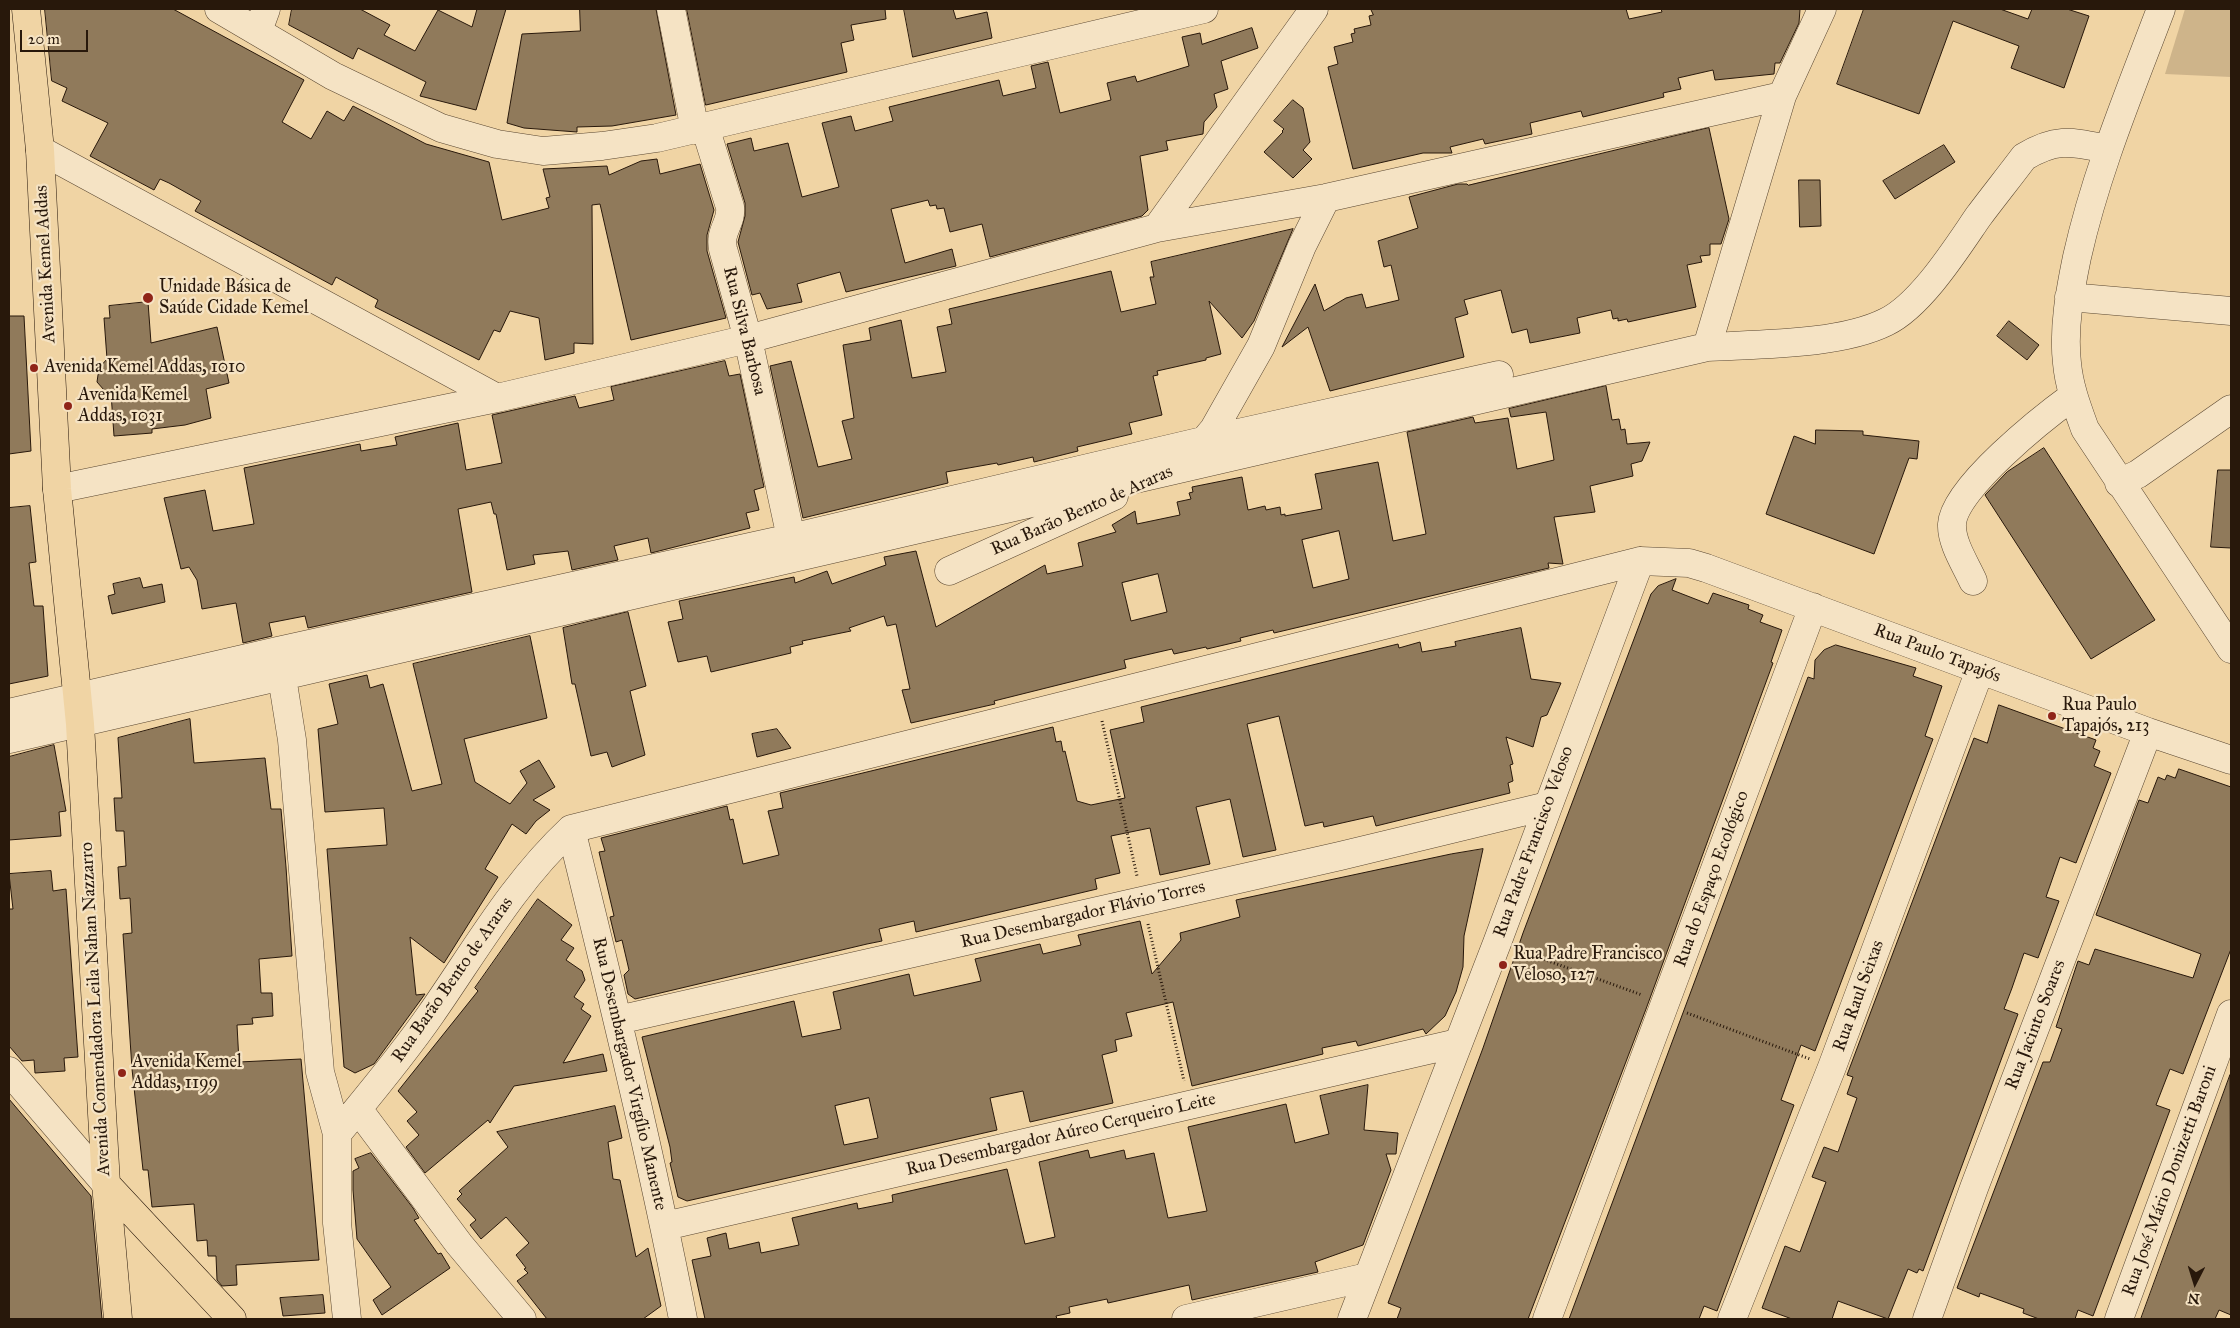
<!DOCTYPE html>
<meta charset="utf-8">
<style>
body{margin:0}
#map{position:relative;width:2240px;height:1328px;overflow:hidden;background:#f0d4a4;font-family:"IM FELL Great Primer",serif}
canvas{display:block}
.frame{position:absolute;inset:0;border:10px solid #28180b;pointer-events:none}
.north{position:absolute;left:2170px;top:1258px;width:50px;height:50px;-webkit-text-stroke:4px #f5e3c4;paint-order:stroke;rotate:185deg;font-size:14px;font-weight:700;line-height:20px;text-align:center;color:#28180b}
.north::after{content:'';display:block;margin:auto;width:18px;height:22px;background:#28180b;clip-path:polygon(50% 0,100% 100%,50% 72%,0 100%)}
.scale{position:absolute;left:20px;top:30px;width:68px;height:22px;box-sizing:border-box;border:2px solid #28180b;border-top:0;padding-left:6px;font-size:15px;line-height:18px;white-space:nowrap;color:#28180b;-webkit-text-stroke:4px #f5e3c4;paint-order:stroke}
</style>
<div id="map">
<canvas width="2240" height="1328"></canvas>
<div class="frame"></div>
<div class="north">N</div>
<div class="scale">20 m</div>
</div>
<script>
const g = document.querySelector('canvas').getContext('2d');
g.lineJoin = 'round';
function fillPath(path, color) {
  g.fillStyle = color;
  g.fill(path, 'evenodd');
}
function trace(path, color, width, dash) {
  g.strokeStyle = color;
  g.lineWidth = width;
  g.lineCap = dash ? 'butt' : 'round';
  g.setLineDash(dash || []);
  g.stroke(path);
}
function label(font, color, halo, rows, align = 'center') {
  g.font = font + ' "IM FELL Great Primer",serif';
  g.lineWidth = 4.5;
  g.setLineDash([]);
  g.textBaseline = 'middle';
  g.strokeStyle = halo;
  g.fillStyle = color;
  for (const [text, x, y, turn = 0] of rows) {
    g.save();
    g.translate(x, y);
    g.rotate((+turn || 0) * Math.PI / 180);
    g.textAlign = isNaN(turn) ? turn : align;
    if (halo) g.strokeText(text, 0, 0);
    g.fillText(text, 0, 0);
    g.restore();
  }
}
fillPath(new Path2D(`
 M2185,9H2231V77L2165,74Z`), '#ceb48a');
const building = new Path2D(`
 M45,9H173L304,80L282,122L311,139L327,111L344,121L353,106L426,144L489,162L502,220L549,208L546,198L550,197L543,169L607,166L609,175L641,161L657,159L660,174L700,164L714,210L707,235V251L726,318L631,340L600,204L592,205L593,344L574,343V353L545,360L539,318L510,311L500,332L494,330L479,360L375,307L378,300L336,277L332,285L195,211L201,201L169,183L160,179L154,190L90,156L108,123L62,101L67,88L52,81Z
 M292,9H360L390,25L384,35L415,51L438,10L472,27L477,9H506L476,110L420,96L426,82L358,48L353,59L289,25Z
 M580,9H656L676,115L612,126L577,127V132L524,128L507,123L522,34L580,31Z
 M687,9H885L886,19L851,25L854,40L841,43L847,72L706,105Z
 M904,9H953L956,19L987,12L992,38L913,57Z
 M1371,9H1626L1629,19L1662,12L1661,9H1800L1799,23L1780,63H1775L1774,74L1715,80L1713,70L1678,78L1681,89L1663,93L1664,97L1583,117L1581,111L1530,123L1532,134L1485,144L1483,139L1450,147L1452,153H1423L1353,169L1328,67L1338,64L1334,47L1353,42L1351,34L1355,33L1354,29L1371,25L1369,16L1373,15Z
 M1864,9H2000L2028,19L2032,9H2067L2089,16L2064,88L2011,68L2019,46L1953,21L1919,114L1837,84Z
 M1252,28L1258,48L1221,61L1228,89L1214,94L1217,107L1204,122L1203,134L1166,141L1168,150L1140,156L1148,210L1142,216L990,257L982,224L950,232L944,208L937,209L936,205L930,206L928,200L891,209L905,263L952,249L956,266L846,292L840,272L797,284L802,302L767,309L760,293L752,295L738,242L745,216V203L727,144L751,138L754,151L788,143L802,197L839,187L822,123L851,116L855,131L893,121L889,107L999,80L1003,96L1036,88L1031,66L1048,62L1060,113L1111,100L1107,83L1135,76L1137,82L1189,66L1182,37L1200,33L1202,44Z
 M1293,100L1303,108L1310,142L1303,150L1312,159L1293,178L1264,152L1283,132L1282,131L1284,129L1274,121Z
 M1709,128L1729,219L1721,244H1710V255L1700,256L1702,262L1687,265L1696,307L1628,322L1627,319L1618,321V318L1613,319L1611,310L1577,318L1580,333L1530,343L1527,329L1512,333L1501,290L1464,300L1468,314L1455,318L1464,357L1330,391L1308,327L1282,347L1315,284L1324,311L1346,298L1362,294L1366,308L1399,300L1391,265L1384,267L1378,241L1418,228L1409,197L1458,184H1467L1468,185Z
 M1944,145L1955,162L1895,199L1883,181Z
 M1799,180H1820L1821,226L1800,227Z
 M1293,229L1254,321L1242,338L1209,301L1221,354L1206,358V360L1157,371L1158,375L1153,376L1162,415L1129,423L1132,434L1077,447L1078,451L1034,462L1033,457L998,465L997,463L946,472L948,483L803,518L770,366L791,361L818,467L852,459L842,421L854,418L843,345L871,340L869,328L901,320L912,378L946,372L937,327L952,324L949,309L1111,271L1121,312L1156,304L1150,277H1154L1151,262Z
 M148,302L151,343L217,327L229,383L206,389L211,418L185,425L152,429V433L114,436L111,393L104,390L97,382L99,368L107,359L104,318H110L109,306Z
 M9,316H24L31,451L9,454Z
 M2009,321L2039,345L2027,360L1997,336Z
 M725,361L729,376L740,374L764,487L754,490L759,510L746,513L750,528L651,553L648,538L614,546L618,560L572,570L568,551L533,555L535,564L507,570L496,514H494L491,502L458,509L472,592L308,628L305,616L269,623L272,636L243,643L236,603L202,609L197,580L189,567L181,569L164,498L205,490L213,531L254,524L244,468L360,444L361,451L397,445L395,437L458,423L466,470L502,463L492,415L575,396L579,408L614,400L611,387Z
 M1606,386L1612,420L1619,419L1621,430L1625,429L1627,444L1650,442L1642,461L1631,464L1633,476L1590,486L1595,512L1554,517L1563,564L1548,563L1549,568L1274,633L1273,630L1240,638L1241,641L1207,649L1206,647L1174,654L1172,649L1124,660L1126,668L994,701L995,704L911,723L902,690L910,689L896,624L887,626L884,616L849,628L851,631L802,641L803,644L790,647L791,653L711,672L707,656L678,662L668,622L683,619L679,601L794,577L795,583L827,571L832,584L886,565L884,557L916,551L936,627L1045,565L1047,574L1083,566L1078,543L1116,532L1112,525L1135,511L1137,524L1180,515L1177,502L1191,499L1189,493L1193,492L1192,487L1242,477L1248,510L1265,506L1266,510L1280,507L1281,515L1285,514V516L1322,509L1315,474L1378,462L1393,541L1426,534L1407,432L1473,417L1475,423L1508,418L1517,469L1554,460L1546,412L1511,417L1509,409ZM1339,531L1349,579L1313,588L1302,540ZM1158,574L1167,612L1131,621L1122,583Z
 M1816,430L1863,431V435L1919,441L1917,459L1909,458L1874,554L1766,514L1794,436L1815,444Z
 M2044,448L2155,620L2091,659L1985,495L2007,472Z
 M2218,470H2231V548L2211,547Z
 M30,506L36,562L29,563L34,606H43L48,676L9,684V508Z
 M140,578L143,588L162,584L165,602L112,614L108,596L115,594L113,584Z
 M1676,579L1672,590L1708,604L1713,593L1749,605L1748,609L1763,615L1760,622L1782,630L1771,662L1773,663L1646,1009L1528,1319H1397L1401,1308L1388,1303L1483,1048L1523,933L1651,594L1658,586Z
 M628,612L646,686L630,691L645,755L612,767L607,752L591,756L575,684H572L563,628Z
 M1521,628L1531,679L1561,683L1547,715L1541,717L1533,747L1506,737L1513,764L1510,765L1513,781L1508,783L1510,793L1376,826L1373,816L1324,827L1323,822L1305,826L1279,716L1247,724L1276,850L1243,857L1230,799L1196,807L1210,864L1160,875L1150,828L1111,836L1120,873L1095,879L1097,889L916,932L914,921L879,929L882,941L867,944L635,999L628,994L624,975L629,970L622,940L616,942L610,917L614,916L599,852L605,851L601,838L727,806L730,820L733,819L743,864L779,855L768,811L783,808L780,793L1053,727L1056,742L1061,741L1063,752L1065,751L1077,801L1091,805L1125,798L1110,730L1144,722L1141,707L1398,644L1399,648L1420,642L1422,652L1456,646L1455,642Z
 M530,636L547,718L464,739L475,782L510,804L527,783L520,771L539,760L555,787L533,800L550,810L536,821L526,834L512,824L485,869L498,877L444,963L410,937L416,995L425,994L374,1064L355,1073L344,1067L327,849L387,845L384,808L325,812L318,729L338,724L329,684L367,675L370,688L383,684L412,791L442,784L413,664Z
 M1836,645L1916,668L1913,676L1942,686L1925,736L1933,739L1815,1051L1801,1045L1781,1100L1794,1105L1717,1311L1704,1306L1699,1319H1569L1808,677L1814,679L1815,660L1824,650Z
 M1999,705L2096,740L2093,748L2100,751L2094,766L2111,773L2076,863L2060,857L2046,897L2059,901L2038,958L2024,953L2012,988L2004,1009L2018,1014L1923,1271L1919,1269L1917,1273L1908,1269L1888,1319L1838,1301L1832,1319H1792L1762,1308L1785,1246L1800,1252L1826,1182L1812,1177L1824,1147L1838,1152L1857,1098L1847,1094L1853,1077L1847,1075L1974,738L1987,743Z
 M190,719L194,763L265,758L271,809H281L286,867L292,956L259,959L261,993H272L273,1016L252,1018L253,1024L237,1025L239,1062L301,1059L319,1260L236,1265L237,1285L222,1286L217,1280L216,1256H208L207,1240L197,1241L194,1204L152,1207L148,1170H143L132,1069L123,934L132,933L130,898L120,899L118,867L126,866L124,831H116L114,798H122L118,738Z
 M777,729L791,748L757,757L752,734Z
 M54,745L66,811L59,812L61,836L9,840V757Z
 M2179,769L2231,787V949L2183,1074L2170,1069L2156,1105L2170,1110L2093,1316L2078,1310L2075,1319H2039L2023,1313L2024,1309L1980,1293L1979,1297L1957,1288L2043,1062H2050L2062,1029L2056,1027L2078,961L2089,965L2095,949L2193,978L2201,954L2096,915L2139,800L2148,803L2158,777L2165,780L2167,775L2175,778Z
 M1483,849L1464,936L1463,967L1456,992L1445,1016L1426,1034L1423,1029L1358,1046L1356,1041L1322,1048L1323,1054L1192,1086L1173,1002L1126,1013L1132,1036L1115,1040L1117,1051L1102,1055L1113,1103L1030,1122L1023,1091L990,1098L997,1130L687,1201L678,1197L670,1163L672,1162L670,1147L642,1037L794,1001L802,1037L841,1029L833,992L909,974L914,996L981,981L975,959L1040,944L1043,954L1081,945L1078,935L1140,921L1152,974L1181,940L1180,933L1240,917L1236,900L1451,854ZM869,1098L878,1138L844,1145L835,1106Z
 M51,871L53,891L66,889L78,1057L64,1058L65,1071L35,1073L34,1060L22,1061L9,1046V909H13L9,874Z
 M538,899L572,925L561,940L574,948L566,960L582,971L585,980L574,997L584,1004L581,1009L591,1016L563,1063L603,1054L607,1071L514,1086L490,1123L488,1120L425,1173L406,1147L419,1135L407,1121L417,1112L398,1091L478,991L475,988Z
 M2230,1075L2231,1315L2219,1310L2215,1319H2141Z
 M1368,1085L1364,1130L1398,1133L1396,1154H1386L1391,1170L1363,1245L1315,1262L1318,1272L1192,1300L1189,1285L1108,1303L1107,1299L1069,1307L1070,1313L1056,1316L1057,1319H705L692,1260L711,1256L707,1238L726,1233L729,1249L759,1242L761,1253L799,1245L792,1218L857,1203L858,1209L893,1202L892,1195L1007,1169L1025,1244L1055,1237L1039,1162L1088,1150L1090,1158L1124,1150L1126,1159L1154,1153L1168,1218L1207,1211L1188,1127L1286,1104L1295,1143L1329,1134L1320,1096Z
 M9,1099L91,1196L102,1319H9Z
 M615,1106L622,1138L608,1142L613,1179L620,1180L636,1257L648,1248L661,1306L643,1319H547L517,1281L528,1273L524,1269L526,1268L516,1255L529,1243L506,1217L481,1239L470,1225L476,1220L457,1199L462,1194L459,1191L508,1147L497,1132Z
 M371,1153L413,1208L419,1218L414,1220L438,1254L441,1253L450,1268L382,1315L373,1300L391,1287L357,1239L353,1190V1171L359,1168L355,1159Z
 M323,1295L325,1313L283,1316L280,1298Z`);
fillPath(building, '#907a5b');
trace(building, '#28180b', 1);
const minor = new Path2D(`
 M219,9L333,76L441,128L497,144L543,151L602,146L657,138L1204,9
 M671,9L695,130
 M2161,9C2130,91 2096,172 2077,257C2070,291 2063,328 2067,363C2069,386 2077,407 2085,429L2231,649
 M258,31L266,9
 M705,127L730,207C732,224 719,230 723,249L748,339L791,538
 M40,150L497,398
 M1157,228L1314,9
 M2069,297L2231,311
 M1707,347L1782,96L1822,9
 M1199,447L1214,429L1261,346L1302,246L1326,198
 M2119,483L2138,474L2231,409
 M57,489L497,398L748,339L1157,228L1326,198L1782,96
 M949,571L1114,496
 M1973,581C1966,565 1951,543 1952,524C1954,488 2044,417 2073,396
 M279,658L292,740L320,1072L337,1134V1223L347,1319
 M9,713L278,651L791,538L1207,440L1499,375
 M9,739L1707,347C1759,344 1840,345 1886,322C1921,305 1956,249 1978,217C1993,197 2009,177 2024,157C2057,137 2072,142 2108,149
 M571,829C611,992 651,1155 683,1319
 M618,1020L1340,856L1547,806
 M9,1071L106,1184
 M358,1109L459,1244L522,1319
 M337,1134C369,1095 402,1056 431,1014C475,951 514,882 571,829L1640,561L1689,563L1706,568L2148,732L2231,760
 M665,1226L1458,1043
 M1186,1319L1367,1277
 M1352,1319L1497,943L1640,561
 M1547,1319L1813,607
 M1732,1319L1832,1067L1980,670
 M1927,1319L1974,1188L2148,732
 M2119,1319L2231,1014`);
const major = new Path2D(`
 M26,9L40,150L57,489L80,724L106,1184L118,1319
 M106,1184L232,1319`);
trace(minor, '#5a4731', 29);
trace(major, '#28180b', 29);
trace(new Path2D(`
 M1102,721L1137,876
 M1148,924L1184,1081
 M1521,951L1642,995
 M1687,1013L1810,1059`), '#28180b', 3, [1, 2.5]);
trace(minor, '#f5e3c4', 28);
trace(major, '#f0d4a4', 28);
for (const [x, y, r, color] of [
 [148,298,6,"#8f2418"],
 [34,368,5,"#8f2418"],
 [68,406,5,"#8f2418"],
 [2052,716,5,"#8f2418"],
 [1503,965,5,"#8f2418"],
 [122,1073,5,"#8f2418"]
]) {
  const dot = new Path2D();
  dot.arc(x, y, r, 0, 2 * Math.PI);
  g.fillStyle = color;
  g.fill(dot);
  trace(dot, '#f5e3c4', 2);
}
label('18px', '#28180b', '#f5e3c4', [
 ["Avenida Kemel Addas",46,264,-93],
 ["Rua Silva Barbosa",744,331,76],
 ["Rua Barão Bento de Araras",1082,511,-24],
 ["Rua Paulo Tapajós",1937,654,21],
 ["Rua Padre Francisco Veloso",1534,842,-70],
 ["Rua do Espaço Ecológico",1712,879,-70],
 ["Rua Desembargador Flávio Torres",1083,915,-13],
 ["Rua Barão Bento de Araras",453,980,-55],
 ["Rua Raul Seixas",1859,996,-70],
 ["Avenida Comendadora Leila Nahan Nazzarro",96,1009,-93],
 ["Rua Jacinto Soares",2036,1025,-69],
 ["Rua Desembargador Virgílio Manente",629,1074,77],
 ["Rua Desembargador Aúreo Cerqueiro Leite",1061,1135,-13],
 ["Rua José Mário Donizetti Baroni",2170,1181,-70]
]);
label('18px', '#28180b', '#f5e3c4', [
 ["Unidade Básica de",159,288],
 ["Saúde Cidade Kemel",159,309],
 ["Avenida Kemel Addas, 1010",44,368],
 ["Avenida Kemel",78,396],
 ["Addas, 1031",78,417],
 ["Rua Paulo",2062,706],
 ["Tapajós, 213",2062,727],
 ["Rua Padre Francisco",1513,955],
 ["Veloso, 127",1513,976],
 ["Avenida Kemel",132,1063],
 ["Addas, 1199",132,1084]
], 'left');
</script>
